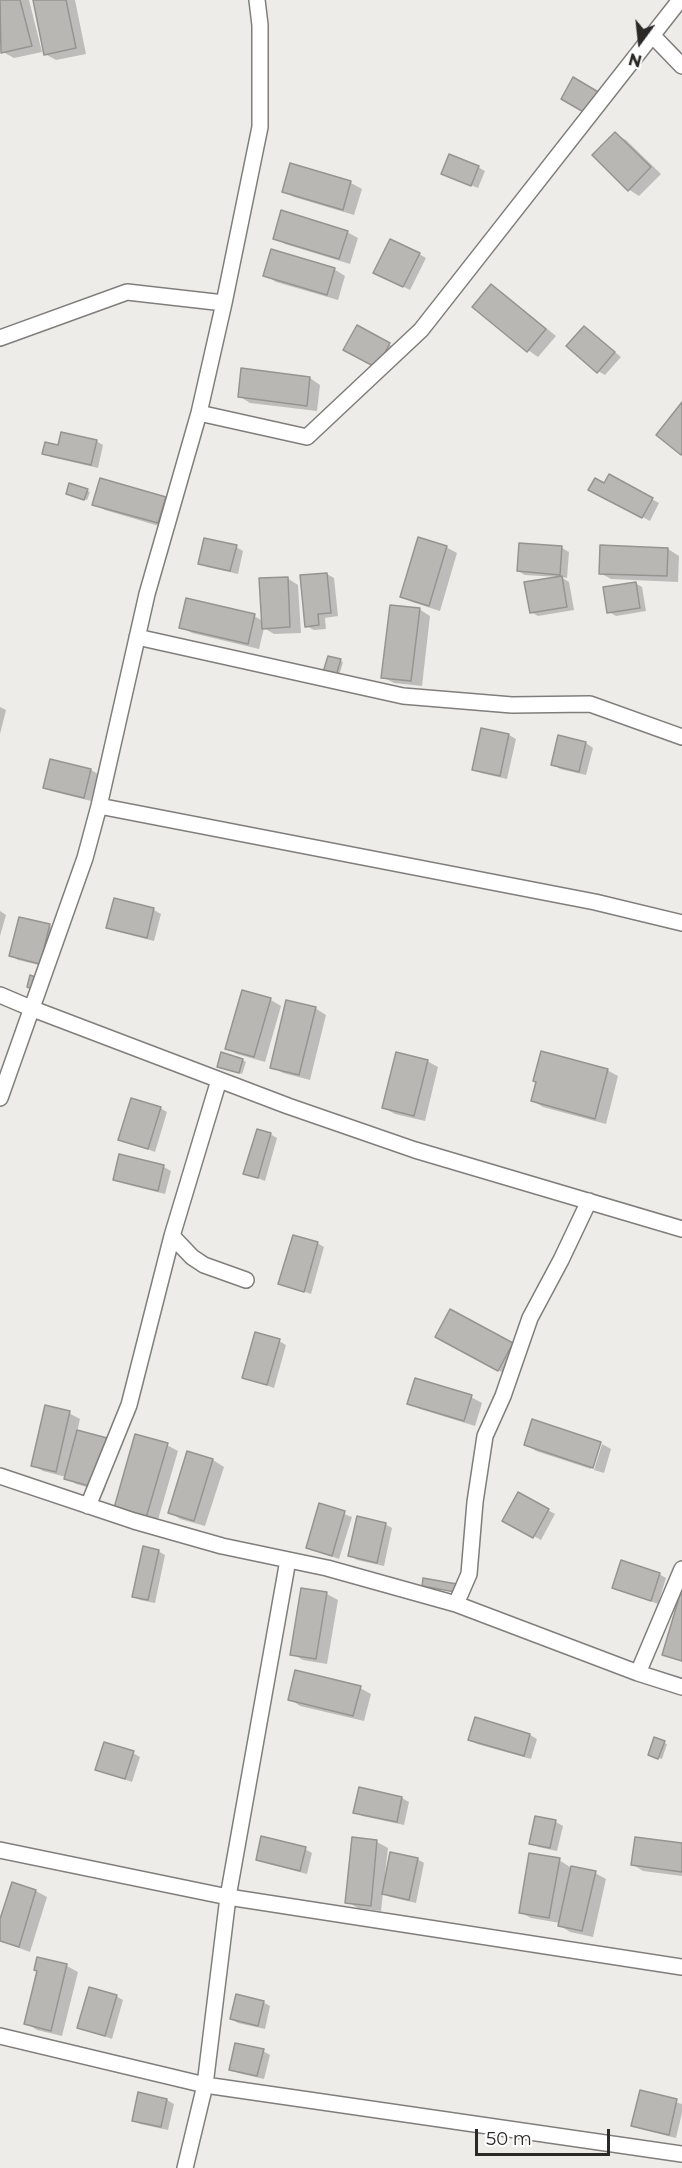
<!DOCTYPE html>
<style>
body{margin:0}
#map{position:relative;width:682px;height:2168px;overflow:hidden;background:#eeece9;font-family:Montserrat,sans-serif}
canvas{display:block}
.north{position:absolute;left:610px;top:12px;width:60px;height:60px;-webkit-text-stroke:4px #fff;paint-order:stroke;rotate:195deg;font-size:16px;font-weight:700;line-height:24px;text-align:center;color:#2a2928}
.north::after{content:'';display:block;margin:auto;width:21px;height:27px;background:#2a2928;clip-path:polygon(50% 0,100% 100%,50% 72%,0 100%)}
.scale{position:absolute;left:475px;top:2129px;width:135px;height:27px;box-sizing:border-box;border:3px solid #2a2928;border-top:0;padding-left:8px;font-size:18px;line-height:21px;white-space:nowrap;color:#2a2928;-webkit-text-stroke:4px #fff;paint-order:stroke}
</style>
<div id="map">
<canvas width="682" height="2168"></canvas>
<div class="north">N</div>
<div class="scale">50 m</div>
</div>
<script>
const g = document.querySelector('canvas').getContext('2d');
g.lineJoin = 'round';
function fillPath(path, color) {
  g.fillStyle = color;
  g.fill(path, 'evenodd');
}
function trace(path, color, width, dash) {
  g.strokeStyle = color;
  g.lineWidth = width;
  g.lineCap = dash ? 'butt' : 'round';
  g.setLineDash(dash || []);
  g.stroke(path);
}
fillPath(new Path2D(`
 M0,0H29L42,52L14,58L3,52L0,41Z
 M34,0H75L86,54L56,60L45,54Z
 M615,134L626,140L661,174L639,196L628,189Z
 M291,165L351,183L362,189L354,215L294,197L283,191Z
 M478,167L485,171L478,188L443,174Z
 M347,232L358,238L350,264L285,244L275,238Z
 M419,254L426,258L410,290L382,276Z
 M334,269L345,276L338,300L276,282L265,275Z
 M492,286L502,292L556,336L538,357L528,350Z
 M358,327L397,349L384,371Z
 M585,328L621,357L605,375L598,371Z
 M310,378L320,385L317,411L250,403L239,396Z
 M96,441L103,445L98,468L51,457L44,453L59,447Z
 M609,476L659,503L650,521L590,489L605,485Z
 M87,491L90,492L87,500L71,495Z
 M165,498L176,505L169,529L105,510L94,504Z
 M520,544L562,548L569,552L567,578L561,577L569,582L574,610L538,616L531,612L558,577L525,575L518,571Z
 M236,547L243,551L238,574L207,567L200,563Z
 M446,547L457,553L440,611L412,602L401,596Z
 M668,549L679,556L678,582L611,579L600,573Z
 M327,574L334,578L338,616L325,618L326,629L314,630L306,626Z
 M287,578L298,585L301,633L274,634L264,628L259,649L192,633L181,627L254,616L263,621Z
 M635,583L642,587L646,611L616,616L609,612Z
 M419,609L430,616L422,686L394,683L383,677Z
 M340,661L343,662L339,676L325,671Z
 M0,707L6,710L0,734Z
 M483,729L509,735L516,739L507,779L481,773L474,769Z
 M559,737L586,743L593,748L586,775L560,769L553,764Z
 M91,770L98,774L91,801L51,791L44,787Z
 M154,910L161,914L154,941L115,931L108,927Z
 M0,911L6,915L0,936Z
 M49,926L56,930L47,967L18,960L11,956Z
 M243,992L271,1000L281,1006L265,1062L237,1054L226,1048Z
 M315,1008L326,1015L310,1080L283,1073L272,1067Z
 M243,1060L246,1062L242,1074L222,1068Z
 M427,1061L438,1067L425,1121L395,1114L384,1108Z
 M607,1070L618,1076L606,1124L543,1107L533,1101Z
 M160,1108L167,1112L155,1152L120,1139Z
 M270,1134L277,1138L265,1181L245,1173Z
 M164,1167L171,1171L165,1194L122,1183L115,1179Z
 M317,1243L324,1247L311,1294L280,1283Z
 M451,1311L523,1351L509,1376L448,1343Z
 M279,1341L286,1345L274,1388L244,1377Z
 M471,1397L482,1403L475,1426L420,1409L409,1403Z
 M69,1413L80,1419L77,1432L106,1440L117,1446L104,1492L76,1484L66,1477L43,1471L32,1465Z
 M136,1436L167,1445L178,1451L157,1523L127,1514L116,1508ZM126,1510L154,1518L153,1521L126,1513Z
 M599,1443L591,1469L536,1451L526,1445Z
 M602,1444L611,1449L604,1473L594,1470Z
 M188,1453L213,1460L224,1467L205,1526L180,1519L170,1512Z
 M519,1494L555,1514L541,1540L504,1520Z
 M320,1505L352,1517L339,1559L307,1548Z
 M385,1524L392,1528L384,1566L357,1560L350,1556Z
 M158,1551L165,1555L155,1603L140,1600L133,1596Z
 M659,1574L666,1578L658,1604L614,1587Z
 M327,1594L338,1600L327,1664L303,1660L292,1654Z
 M360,1688L371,1694L364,1721L300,1706L290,1699Z
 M476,1719L530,1735L537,1739L531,1759L477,1744L470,1740Z
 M664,1743L667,1744L662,1759L652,1756Z
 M133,1753L140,1757L132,1782L97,1770Z
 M360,1789L402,1798L409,1802L404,1825L362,1816L355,1812Z
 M536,1817L556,1822L563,1826L557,1851L538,1847L531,1843Z
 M377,1842L388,1848L385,1875L417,1859L424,1863L416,1903L390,1897L383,1893L381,1911L358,1908L347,1902Z
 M682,1845V1876L643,1871L632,1864Z
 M305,1849L312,1853L307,1874L265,1863L257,1859Z
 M559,1860L570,1867L595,1873L606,1879L593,1937L570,1932L559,1925L560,1923L531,1918L520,1912Z
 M13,1884L36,1891L47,1897L30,1952L0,1941V1924Z
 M39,1959L67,1966L78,1972L62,2036L37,2030L26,2023L39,1971Z
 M116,1996L123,2000L112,2039L79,2027Z
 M263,2002L270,2006L265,2029L238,2023L231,2019Z
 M263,2051L270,2055L264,2079L238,2073L231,2069Z
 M641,2092L682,2104V2113L676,2138L640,2129L633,2125Z
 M139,2093L167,2100L174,2104L168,2130L140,2124L133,2120Z`), '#0003');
const building = new Path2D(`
 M0,0H20L32,46L1,53Z
 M33,0H66L76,48L44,55Z
 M573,77L600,93L587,114L561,99Z
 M615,132L651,167L628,191L592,155Z
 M449,154L479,166L471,186L441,174Z
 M290,163L351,181L343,210L282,192Z
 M281,210L348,231L339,259L273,239Z
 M390,239L420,253L403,287L373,273Z
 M271,249L335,268L327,295L263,276Z
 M491,284L546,329L527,352L472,307Z
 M357,325L390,343L377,368L343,350Z
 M584,326L615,352L597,373L566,346Z
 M241,368L310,377L307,406L238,397Z
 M682,402V453L681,455L656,435Z
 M61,432L97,440L91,465L42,454L45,442L58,445Z
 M609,474L653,498L642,518L588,490L595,478L604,483Z
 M100,478L166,497L158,523L92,505Z
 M69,483L88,489L84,500L66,494Z
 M418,537L447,546L429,606L400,597Z
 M204,538L237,545L230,571L198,564Z
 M519,543L562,546L560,575L517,571Z
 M600,545L668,548L667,576L599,574Z
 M327,573L331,613L318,614L319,625L305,627L300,575Z
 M562,576L567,607L530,613L524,582Z
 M288,577L290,627L262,629L259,578Z
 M636,582L640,608L607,613L603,587Z
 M186,598L255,614L248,644L179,628Z
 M390,605L420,608L411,681L381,678Z
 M328,656L341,659L336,676L323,672Z
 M481,728L509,734L500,776L472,770Z
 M558,735L586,742L579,772L551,765Z
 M50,759L91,769L84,798L43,788Z
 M114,898L154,908L147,938L106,928Z
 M19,917L50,924L40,964L9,956Z
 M30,975L38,978L35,990L27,987Z
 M242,990L271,998L254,1057L225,1049Z
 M286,1000L316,1007L299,1075L270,1068Z
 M541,1051L608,1069L595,1119L531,1101L536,1082L533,1081Z
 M221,1052L243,1059L239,1073L217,1067Z
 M396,1052L428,1060L414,1116L382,1108Z
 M131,1098L161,1107L148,1149L118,1140Z
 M257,1129L271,1133L258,1178L243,1174Z
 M119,1154L164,1165L158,1191L113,1180Z
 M293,1235L318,1242L304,1292L278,1284Z
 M450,1309L513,1343L498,1371L435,1337Z
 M255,1332L280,1339L267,1385L242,1378Z
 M415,1378L472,1395L464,1421L407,1404Z
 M45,1405L70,1411L56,1472L31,1466Z
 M532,1419L601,1442L593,1468L524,1445Z
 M77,1430L107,1438L93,1487L64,1479Z
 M135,1434L168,1443L146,1518L114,1508Z
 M187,1451L213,1459L194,1521L168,1513Z
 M518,1492L549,1509L533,1538L502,1521Z
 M319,1503L345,1511L332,1556L306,1548Z
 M357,1516L386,1523L377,1563L348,1556Z
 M143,1546L159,1550L148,1600L132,1597Z
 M621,1560L660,1573L651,1601L612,1588Z
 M423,1578L457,1584L455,1592L422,1586Z
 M301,1588L327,1592L316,1659L290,1655Z
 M681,1591H682V1661L662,1655Z
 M295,1670L361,1686L353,1716L288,1700Z
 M475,1717L530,1734L524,1756L468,1740Z
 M654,1737L665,1741L658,1759L648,1755Z
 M104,1742L134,1751L125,1779L95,1770Z
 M359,1787L402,1797L397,1822L353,1813Z
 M535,1816L556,1820L550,1848L529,1844Z
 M261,1836L306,1847L300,1871L256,1860Z
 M352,1837L377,1840L371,1906L345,1903Z
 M635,1837L682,1843V1872L631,1865Z
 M390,1852L418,1858L409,1900L382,1894Z
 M529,1853L560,1858L549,1918L519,1913Z
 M571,1866L596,1871L582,1931L558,1926Z
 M12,1882L36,1890L19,1947L0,1941V1919Z
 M37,1957L67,1964L51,2031L24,2024L37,1971L34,1970Z
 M89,1987L117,1995L105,2036L77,2028Z
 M236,1994L264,2001L258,2026L230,2019Z
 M235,2043L264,2049L257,2076L229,2070Z
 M640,2090L677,2099L669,2135L631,2126Z
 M138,2092L167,2099L161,2127L132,2121Z`);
fillPath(building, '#b9b7b4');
trace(building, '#969491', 1.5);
const street = new Path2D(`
 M652,35L682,66
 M0,338L127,292L224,303
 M199,413L307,437L421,330L680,0
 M137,637L403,696L512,705L590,704L682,737
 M99,806L595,902L682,923
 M0,995L33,1009L288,1106L415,1150L682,1229
 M0,1098L85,858L99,806L147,594L199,413L224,303L260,127V25L257,0
 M172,1236L192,1257L204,1265L246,1280
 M0,1476L134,1521L222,1546L327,1568L456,1604L469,1574L475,1502L485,1436L503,1396L530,1318L561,1260L589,1201
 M88,1506L129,1405L172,1236L219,1080
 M456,1604L638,1673L682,1687
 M638,1673L682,1569
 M0,1850L228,1897L682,1967
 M0,2036L205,2085L682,2154
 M185,2168L205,2085L228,1897L288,1560`);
trace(street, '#807e7c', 18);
trace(street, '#fff', 15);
</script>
